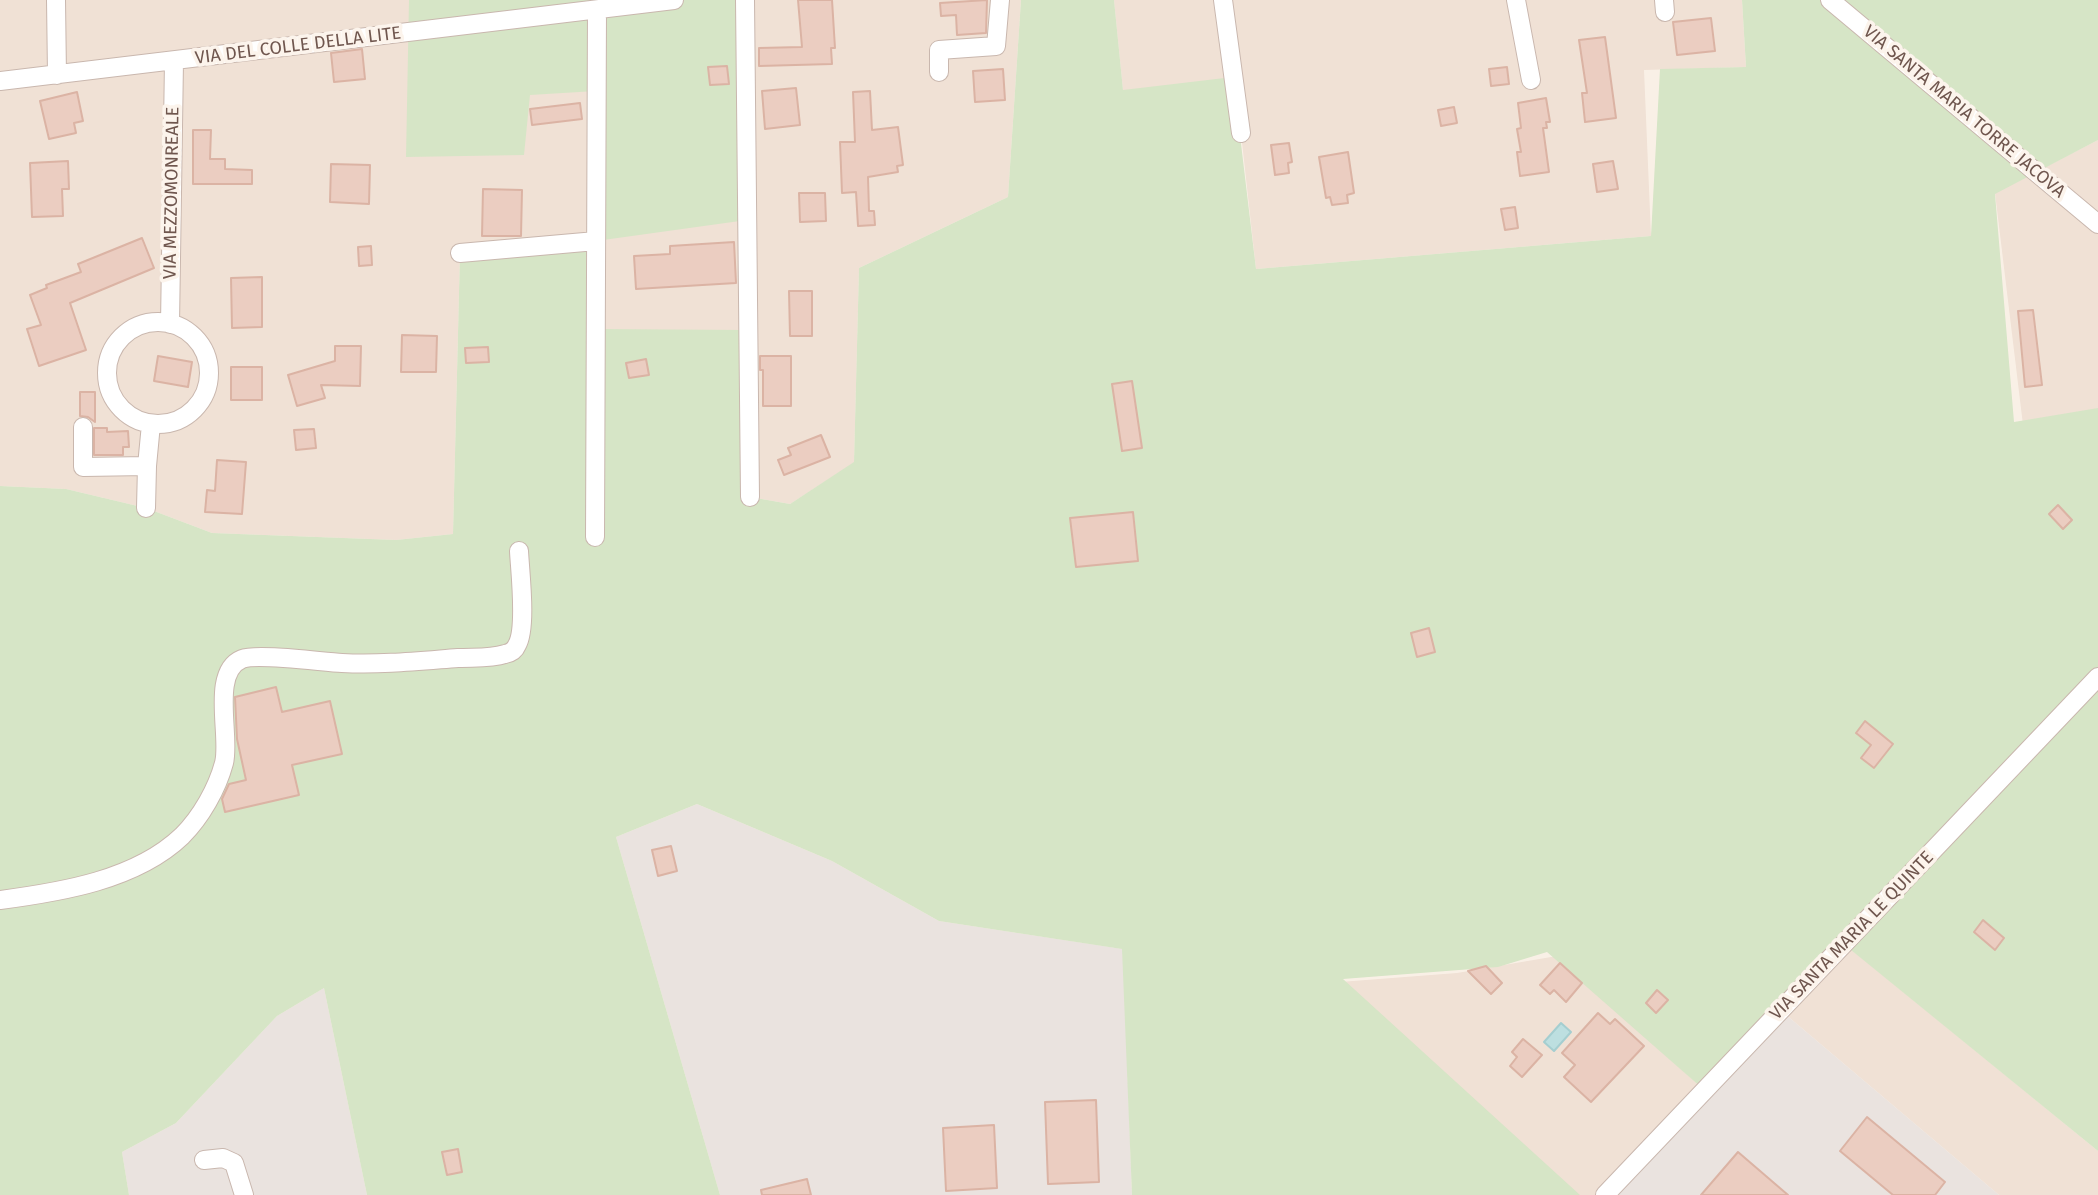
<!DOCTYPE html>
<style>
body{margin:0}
canvas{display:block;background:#f9f0e6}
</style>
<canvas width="2098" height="1195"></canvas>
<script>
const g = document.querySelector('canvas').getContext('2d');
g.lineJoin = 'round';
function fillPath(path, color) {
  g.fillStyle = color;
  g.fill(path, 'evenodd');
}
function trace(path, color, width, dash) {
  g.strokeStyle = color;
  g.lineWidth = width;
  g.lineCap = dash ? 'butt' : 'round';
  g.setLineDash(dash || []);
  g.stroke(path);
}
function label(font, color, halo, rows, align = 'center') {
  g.font = font + ' "Fira Sans",sans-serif';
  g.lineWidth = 7;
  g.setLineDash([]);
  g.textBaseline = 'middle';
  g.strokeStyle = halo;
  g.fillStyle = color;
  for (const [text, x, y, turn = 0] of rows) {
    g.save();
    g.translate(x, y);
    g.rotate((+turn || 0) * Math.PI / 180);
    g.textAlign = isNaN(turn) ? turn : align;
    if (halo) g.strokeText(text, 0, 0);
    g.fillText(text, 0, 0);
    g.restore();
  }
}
fillPath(new Path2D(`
 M0,0H1021L1008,197L859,268L854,463L790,504L750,497L595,329L460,253L453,534L396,540L212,533L146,508L66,489L0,486Z
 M1114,0H1742L1746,67L1644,70L1651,236L1256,269L1241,133L1123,90Z
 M2098,140V410L2023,425L1995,193Z
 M1840,940L2098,1151V1195H1999L1778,1008Z
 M1557,956L1703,1089L1604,1195H1573L1340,982L1457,973Z`), '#f0e1d5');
fillPath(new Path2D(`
 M697,804L832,861L939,921L1123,949L1132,1195H720L616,837Z
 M324,988L367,1195H129L122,1152L176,1123L277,1016Z
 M1778,1008L1999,1195H1604Z`), '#eae3df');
fillPath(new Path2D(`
 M409,0H745L747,220L596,241V329L748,330L750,497L790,504L854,462L859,268L1008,197L1021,0H1114L1123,90L1233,77L1256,269L1651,236L1660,69L1746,67L1742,0H2098V140L1995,194L2014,422L2098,408V1151L1840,941L1703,1089L1547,952L1498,967L1343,979L1580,1195H1132L1122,949L939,921L832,861L697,804L616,837L720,1195H367L324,988L277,1016L176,1123L122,1152L129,1195H0V486L66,489L146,508L212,533L396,540L453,534L460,253L596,241V91L530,95L524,155L406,157Z`), '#d6e5c6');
const water = new Path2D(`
 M1561,1023L1571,1032L1554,1051L1544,1042Z`);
fillPath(water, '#bddfe0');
trace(water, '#a5ced0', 2);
const building = new Path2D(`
 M798,0H832L835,48H831L832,64L759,66V48L802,47Z
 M987,0L986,33L957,35L956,15L941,16L940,3Z
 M1711,18L1715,51L1677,55L1673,22Z
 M1605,37L1616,118L1585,122L1582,93H1587L1579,40Z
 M362,49L365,79L334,82L331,53Z
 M727,66L729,84L710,85L708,67Z
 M1507,67L1509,84L1491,86L1489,69Z
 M1003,69L1005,100L975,102L973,71Z
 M796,88L800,125L765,129L762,91Z
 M870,91L872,130L898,127L903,165L897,166L898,172L868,177L869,211H874L875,225L858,226L856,192L842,193L840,142H855L853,92Z
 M77,92L83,121L74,123L76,133L49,139L40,101Z
 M1546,98L1550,122H1546L1547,128H1543L1549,172L1520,176L1517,152H1521L1517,129L1521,128L1518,103Z
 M580,103L582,119L532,125L530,109Z
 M1454,107L1457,123L1441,126L1438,110Z
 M193,130H211L210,159H225V169L252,170V184H193Z
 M1289,143L1292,162L1288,163L1289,173L1275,175L1271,145Z
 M1348,152L1354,193L1347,195L1348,203L1332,205L1330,197L1326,198L1319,157Z
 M68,161L69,189H62L63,216L32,217L30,163Z
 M1613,161L1618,189L1597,192L1593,164Z
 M331,164L370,165L369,204L330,202Z
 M483,189L522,190L521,236H482Z
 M799,193H825L826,221L800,222Z
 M1515,207L1518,228L1505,230L1501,209Z
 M142,238L154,268L70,303L86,350L39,366L27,329L41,325L30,295L47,288L46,285L81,272L78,264Z
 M734,242L736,283L636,289L634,256L670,254V246Z
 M371,246L372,265L359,266L358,247Z
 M262,277V327L232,328L231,278Z
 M789,291H812V336H790Z
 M2033,310L2042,385L2025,387L2018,311Z
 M402,335L437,336L436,372H401Z
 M335,346H361L360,386L321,385L325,398L297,406L288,375L335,361Z
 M488,347L489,362L466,363L465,348Z
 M158,356L192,362L188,387L154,381Z
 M760,356H791V406H763V370H760Z
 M646,359L649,375L629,378L626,363Z
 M231,367H262V400H231Z
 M1132,381L1142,448L1122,451L1112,384Z
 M80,392H95V422L88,417L80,416Z
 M94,428H107V432L128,431L129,447H123V455H94Z
 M314,429L316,448L296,450L294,430Z
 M821,435L830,457L784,475L778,460L791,455L788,448Z
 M217,460L246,462L242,514L205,512L207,490L215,491Z
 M2058,505L2072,520L2063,529L2049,514Z
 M1133,512L1138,561L1076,567L1070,518Z
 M1429,628L1435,652L1417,657L1411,633Z
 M276,687L282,712L330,701L342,754L292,765L299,795L225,812L222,799L229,784L246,780L237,739L235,697Z
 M1865,721L1893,744L1874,768L1861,758L1871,745L1856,733Z
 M671,846L677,871L658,876L652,850Z
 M1983,920L2004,938L1995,950L1974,932Z
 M1560,963L1582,983L1566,1002L1554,990L1550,994L1540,985Z
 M1486,966L1502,983L1491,994L1468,971Z
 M1657,990L1668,1000L1656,1013L1646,1003Z
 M1598,1013L1610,1024L1615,1019L1644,1046L1591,1102L1564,1077L1575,1065L1562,1053Z
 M1523,1039L1542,1055L1522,1077L1510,1066L1517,1057L1512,1052Z
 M1096,1100L1099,1182L1048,1184L1045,1102Z
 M1867,1117L1945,1182L1935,1195H1893L1840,1151Z
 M994,1125L997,1188L946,1191L943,1128Z
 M458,1149L462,1172L447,1175L442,1152Z
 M1738,1152L1788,1195H1701Z
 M807,1179L811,1195H762L761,1190Z`);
fillPath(building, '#ebcdc1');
trace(building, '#dbb3a4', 2);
const minor = new Path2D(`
 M56,0L57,75
 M745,0L750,497
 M1223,0L1241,133
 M1516,0L1531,80
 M1664,0L1665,12
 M1830,0L2098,224
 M939,72V50L996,46L1000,0
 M0,81L674,0
 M460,253L596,241
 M107 373a51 51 0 1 1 102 0a51 51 0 1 1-102 0Z
 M170,324L174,61
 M83,427V467L147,466
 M146,508L147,466L151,424
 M595,537L597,10
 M0,900C61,892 136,880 182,836C201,817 217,789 224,763C231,737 210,672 242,659C257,653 322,662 342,663C381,665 419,661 458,658C473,657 490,659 505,654C511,653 515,650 517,645C527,628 520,572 519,551
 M204,1160L223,1158L234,1163L244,1195
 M1605,1195L2098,677`);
trace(minor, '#c9b7ae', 20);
trace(minor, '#fff', 18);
label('18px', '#6f564e', '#fcf4ec', [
 ["VIA DEL COLLE DELLA LITE",298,46,-7],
 ["VIA SANTA MARIA TORRE JACOVA",1964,112,40],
 ["VIA MEZZOMONREALE",172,193,-89],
 ["VIA SANTA MARIA LE QUINTE",1852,936,-46]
]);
</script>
